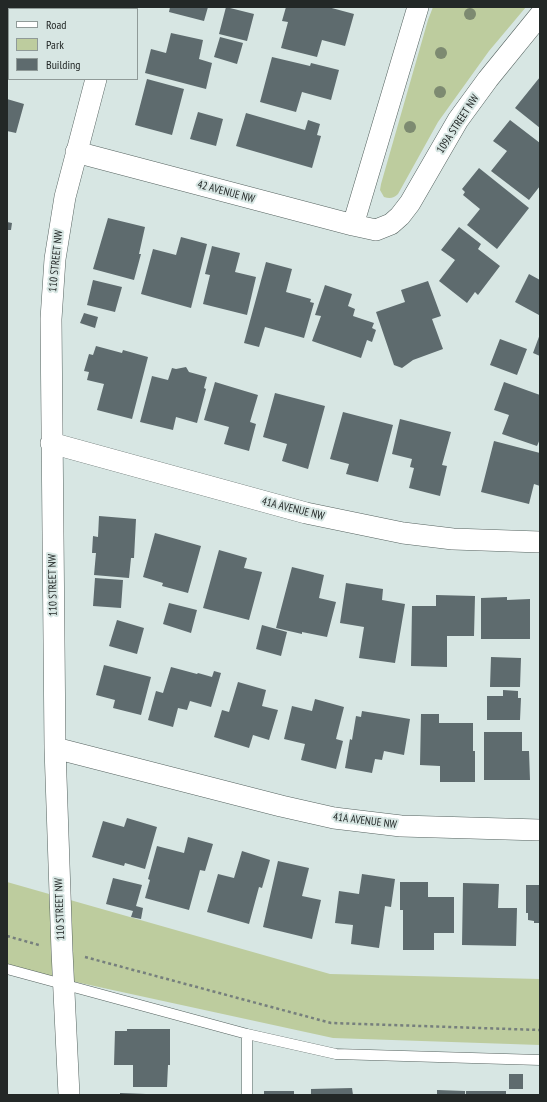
<!DOCTYPE html>
<style>
body{margin:0}
#map{position:relative;width:547px;height:1102px;overflow:hidden;background:#d7e6e3;font-family:"PT Sans Narrow",sans-serif}
canvas{display:block}
.frame{position:absolute;inset:0;border:8px solid #232827;pointer-events:none}
.legend{position:absolute;left:8px;top:8px;width:130px;height:72px;box-sizing:border-box;background:#d7e6e3;border:1px solid #8f9a98;margin:0;padding:5px 7px;list-style:none;font-size:12px;color:#232827}
.legend li{display:flex;align-items:center;gap:8px;height:20px}
.legend b{width:20px;border:1px solid #8f9a98}
</style>
<div id="map">
<canvas width="547" height="1102"></canvas>
<div class="frame"></div>
<ul class="legend">
<li><b style="height:5px;background:#fff"></b>Road</li>
<li><b style="height:11px;background:#bdcc9e"></b>Park</li>
<li><b style="height:11px;background:#5e6b6e"></b>Building</li>
</ul>
</div>
<script>
const g = document.querySelector('canvas').getContext('2d');
g.lineJoin = 'round';
function fillPath(path, color) {
  g.fillStyle = color;
  g.fill(path, 'evenodd');
}
function trace(path, color, width, dash) {
  g.strokeStyle = color;
  g.lineWidth = width;
  g.lineCap = dash ? 'butt' : 'round';
  g.setLineDash(dash || []);
  g.stroke(path);
}
function label(font, color, halo, rows, align = 'center') {
  g.font = font + ' "PT Sans Narrow",sans-serif';
  g.lineWidth = 4;
  g.setLineDash([]);
  g.textBaseline = 'middle';
  g.strokeStyle = halo;
  g.fillStyle = color;
  for (const [text, x, y, turn = 0] of rows) {
    g.save();
    g.translate(x, y);
    g.rotate((+turn || 0) * Math.PI / 180);
    g.textAlign = isNaN(turn) ? turn : align;
    if (halo) g.strokeText(text, 0, 0);
    g.fillText(text, 0, 0);
    g.restore();
  }
}
fillPath(new Path2D(`
 M433,7H526L489,51L438,122L398,194C394,198 390,199 384,197L380,190L381,184L428,20Z
 M7,882L330,974L540,979V1045L333,1038L7,967Z`), '#bdcc9e');
fillPath(new Path2D(`
 M7,7H49V9H9V30L7,29Z
 M170,7H208L204,21L169,12Z
 M226,7L254,14L247,41L219,34Z
 M286,7H328L354,14L345,46L322,40L317,57L281,48L288,22L282,21Z
 M171,33L203,40L199,59L212,63L206,89L145,73L151,49L166,53Z
 M220,37L243,43L237,64L214,57Z
 M7,39H9V70H7Z
 M272,57L310,66L311,63L339,70L331,100L302,92L296,112L260,102Z
 M540,77V128L515,108Z
 M147,79L184,89L172,135L135,125Z
 M7,99L24,104L16,133L7,131Z
 M198,112L223,119L216,146L190,139Z
 M246,113L305,130L308,120L320,124L317,135L321,136L312,168L236,146Z
 M510,120L540,143V186L529,200L491,171L507,151L493,141Z
 M479,168L529,208L497,249L467,225L480,209L463,195L465,192L462,189Z
 M108,218L145,227L139,254H141L134,280L93,269Z
 M7,222L12,223L11,230H7Z
 M459,227L481,244L478,249L500,266L478,295L475,292L467,303L439,281L455,260L441,250Z
 M181,237L207,244L191,308L141,294L153,249L176,255Z
 M212,246L240,253L235,272L256,277L247,315L203,304L210,275L205,274Z
 M266,262L292,269L286,292L311,299L310,302L314,303L304,338L265,327L259,347L244,343Z
 M529,274L540,280L539,315L515,302Z
 M93,280L122,287L115,312L87,305Z
 M428,281L441,316L432,319L443,349L413,360L402,368L394,365L376,312L405,302L401,290Z
 M325,285L352,294L348,306L355,309L353,316L374,323L372,328L376,330L372,342L367,340L361,358L312,341L321,316L315,315Z
 M84,313L98,317L95,328L80,323Z
 M540,334V356L533,353Z
 M500,339L527,349L517,375L490,365Z
 M96,346L122,353L123,350L148,357L132,419L97,410L104,384L87,380L89,372L84,371L89,354L93,355Z
 M186,367L189,372L207,377L204,388L206,389L197,423L176,417L173,430L140,422L152,376L168,380L172,368L176,369Z
 M215,382L258,395L250,422L256,424L249,451L224,444L229,427L204,420Z
 M504,382L540,395V439L537,446L502,434L509,415L494,410Z
 M275,393L325,406L308,469L282,461L287,444L263,437Z
 M343,412L393,425L378,482L346,474L349,464L330,459Z
 M400,419L451,432L442,465L447,466L440,496L409,488L414,468L410,467L412,459L392,454Z
 M494,441L540,453V486L534,484L529,504L481,492Z
 M99,516L136,519L134,558H131L129,578L94,575L96,553H92L93,536L98,537Z
 M155,533L201,546L188,593L162,586L163,583L143,577Z
 M219,550L247,558L244,568L262,572L249,620L203,608Z
 M292,567L324,575L319,598L336,602L327,637L302,632V634L276,628Z
 M95,578L123,580L121,608L93,606Z
 M346,583L383,589L382,600L405,604L395,663L359,658L364,627L340,623Z
 M436,595L475,596L474,636H447V667L411,666L412,606H436Z
 M507,597V600L530,599V639H481V598Z
 M169,603L197,610L191,633L163,624Z
 M117,620L144,628L137,654L109,646Z
 M262,625L287,632L281,656L256,649Z
 M491,657L521,658L520,687H490Z
 M104,665L151,677L141,715L113,708L115,700L96,695Z
 M171,667L197,674L198,673L212,677L214,671L221,673L211,707L190,701L187,710L178,708L173,727L148,720L156,691L163,693Z
 M238,682L266,690L262,706L278,710L269,740L253,735L249,748L214,737L222,710L229,712Z
 M503,690L518,691V698H521L520,720H487V696H503Z
 M315,699L344,707L336,739L343,741L336,769L301,760L305,744L284,739L292,706L312,711Z
 M362,711L410,719L404,755L384,751L382,760L375,759L372,773L345,768L350,739L352,740L356,716L361,717Z
 M421,714H439V723H473V751H475V782H440V766L420,765Z
 M484,732H522V751H529L530,780H484Z
 M127,818L157,827L145,869L125,863L124,866L92,857L103,821L124,827Z
 M188,837L213,844L205,871L200,870L189,910L145,898L150,880L148,879L157,846L184,853Z
 M242,851L270,860L262,888L259,887L249,924L207,912L218,874L234,878Z
 M278,861L309,868L302,896L321,900L312,939L263,927Z
 M362,874L395,879L391,907L385,906L379,948L351,944L353,925L335,923L339,891L359,894Z
 M113,878L142,885L136,906L143,908L141,919L131,917L133,911L106,904Z
 M400,882H428V897H454V933H434V950H403V910H400Z
 M463,883L499,884L498,908H517L516,946L462,945Z
 M526,885H540V923H534V921L528,920V913H526Z
 M127,1029H170V1065H168L167,1087H133V1065H114L115,1031H127Z
 M509,1074H523V1089H509Z
 M352,1088L353,1095H311V1089Z
 M437,1090L465,1091V1095H437Z
 M264,1091H294V1095H264Z
 M466,1091H506V1095H466Z
 M120,1093L146,1094V1095H120Z`), '#5e6b6e');
const lane = new Path2D(`
 M7,969L247,1034V1095
 M247,1034L336,1054L540,1060`);
const street = new Path2D(`
 M115,9L116,7
 M76,152L353,225L376,230L391,224L400,216L410,203L458,120L488,79L540,15
 M353,225L418,7
 M51,443L306,513L403,533L453,539L540,542
 M55,748L281,806L334,818L401,826L540,830
 M69,1095L62,951L55,748L51,319L55,259L65,197L96,79`);
trace(lane, '#566360', 11);
trace(street, '#566360', 22);
trace(new Path2D(`
 M7,936L39,945
 M85,957L331,1023L540,1030`), '#767f7d', 2.5, [3, 3]);
trace(lane, '#fff', 10);
trace(street, '#fff', 21);
g.fillStyle = '#7d8a71';
for (const [x, y] of [
 [470,14],
 [441,53],
 [440,92],
 [410,127]
]) {
  g.beginPath();
  g.arc(x, y, 6, 0, 2 * Math.PI);
  g.fill();
}
label('11px', '#232827', '#d7e6e3', [
 ["109A STREET NW",458,124,-57],
 ["42 AVENUE NW",226,192,15],
 ["110 STREET NW",56,261,-84],
 ["41A AVENUE NW",293,509,14],
 ["110 STREET NW",53,585,-91],
 ["41A AVENUE NW",365,821,7],
 ["110 STREET NW",60,909,-92]
]);
</script>
